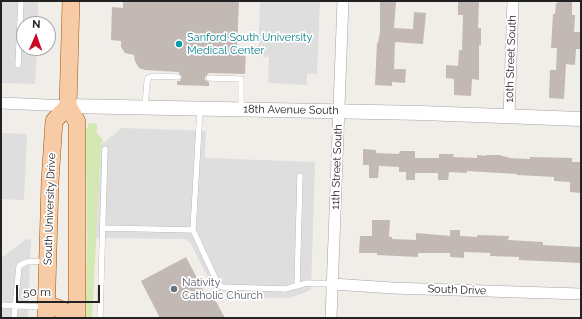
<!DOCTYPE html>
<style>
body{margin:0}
#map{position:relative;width:582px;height:319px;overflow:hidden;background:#f1ede9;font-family:Raleway,sans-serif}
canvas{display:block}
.frame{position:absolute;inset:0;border:2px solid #222;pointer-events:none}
.north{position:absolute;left:16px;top:16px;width:40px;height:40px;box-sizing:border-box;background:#fff;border:1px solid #a7a7a7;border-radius:50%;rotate:2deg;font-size:11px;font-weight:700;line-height:16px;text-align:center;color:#222}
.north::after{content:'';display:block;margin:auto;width:14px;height:18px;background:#ca0922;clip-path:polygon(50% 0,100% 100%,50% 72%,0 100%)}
.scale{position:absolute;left:16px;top:285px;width:84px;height:18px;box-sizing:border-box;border:2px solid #222;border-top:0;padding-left:5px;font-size:12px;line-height:14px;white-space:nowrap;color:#222;-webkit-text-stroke:3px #fff;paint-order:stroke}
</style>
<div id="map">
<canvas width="582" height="319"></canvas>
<div class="frame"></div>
<div class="north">N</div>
<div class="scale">50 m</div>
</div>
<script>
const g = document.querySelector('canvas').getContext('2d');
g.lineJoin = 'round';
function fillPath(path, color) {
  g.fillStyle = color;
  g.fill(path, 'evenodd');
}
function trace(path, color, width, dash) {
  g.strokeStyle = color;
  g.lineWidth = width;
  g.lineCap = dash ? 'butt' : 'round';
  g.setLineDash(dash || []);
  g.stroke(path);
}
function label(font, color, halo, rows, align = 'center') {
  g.font = font + ' Raleway,sans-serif';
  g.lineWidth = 3.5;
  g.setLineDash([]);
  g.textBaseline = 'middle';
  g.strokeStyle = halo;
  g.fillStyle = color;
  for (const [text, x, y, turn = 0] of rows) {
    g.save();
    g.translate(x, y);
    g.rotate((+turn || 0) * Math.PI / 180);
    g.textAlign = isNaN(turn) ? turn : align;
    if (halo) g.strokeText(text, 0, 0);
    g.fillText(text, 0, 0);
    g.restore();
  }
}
fillPath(new Path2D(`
 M89,123L97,124V133L103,140L101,146L92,318H85L87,241L86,131Z`), '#d4e8b2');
fillPath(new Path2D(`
 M1,1H38V24H24V48H37L35,84L1,83Z
 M260,1H320L317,74H307V85L268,83L269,57L258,56Z
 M122,128L206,131L205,158L315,162L311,290L289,298L225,297L219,296L215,292L191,244L187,240L182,239L96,238L101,145Z
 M1,133L27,134L24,200L1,199Z
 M31,239L28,318H1V257H3L25,240Z`), '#dedede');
fillPath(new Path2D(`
 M123,1H239L237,49H246L245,74L209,73L205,77V80L209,82V86L177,85V81H180L182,77L178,72L145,70L139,68L135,61L134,55L125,53L121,47V41L111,40L112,7L123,8Z
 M380,1H396L394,28L413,29L414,12L426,13L423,44L395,42L394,69H406L405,83L392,82V86L375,85L377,43H378L380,32Z
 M458,1H479L478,28H481V45H479V80L472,79L471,96L454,95V79L446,78V65L458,66L459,50H462L463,15H458Z
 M558,1H572V15H575L574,32H581V49H576L575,65L566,64L564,99L549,98L550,70H556L557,48H551L553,14H555L556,3H558Z
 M363,149L376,150V153L399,154L400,151H415V158H439V154H454L453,157L477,158V155L486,156V155H501V156L508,157V158L530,159V157L572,158V162H580L581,193L570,192V182L554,181V177L517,175V174L467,171V173L449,172L448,180H438V173H415V180H406V172H399V167L379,166L378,178H369V165H363Z
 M372,220H390L389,237H392V239L416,240V233L450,236V230H460V236L477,237V235L509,236L508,240L543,242V245L581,247V263L519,260V257L490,256V253L464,252V258L450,257V253H418V257L377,255V253H359L360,236H372Z
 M186,257L208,299L213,296L225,318H160L141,281Z`), '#c2b9b5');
const service = new Path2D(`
 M18,65L21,1
 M209,78L241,79V109
 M145,107L147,82L148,78L153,76L178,77
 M200,109L193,230L218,284L222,287L285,289L307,283L333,284
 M103,228L193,230
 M297,286L300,176
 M1,305L44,307
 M14,318L19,266L26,262L46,261
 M100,318L105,149`);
const minor = new Path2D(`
 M1,103L68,106
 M509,116L513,1
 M333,284L392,288L581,294
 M331,318L343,1`);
const tertiary = new Path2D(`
 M68,106L422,113L581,119`);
const primary = new Path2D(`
 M71,1L68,106L77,122V318
 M47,307H55L62,310L65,318
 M46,318L50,182L54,121L68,106`);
trace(service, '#a3a3a3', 6);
trace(minor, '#a3a3a3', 12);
trace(tertiary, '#a3a3a3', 15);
trace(primary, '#985507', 18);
trace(service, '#fff', 5.5);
trace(minor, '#fff', 11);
trace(tertiary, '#fff', 14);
trace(primary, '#f8cba7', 17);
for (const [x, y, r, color] of [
 [179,44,4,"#0f9aa8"],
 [174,289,4,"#6b7280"]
]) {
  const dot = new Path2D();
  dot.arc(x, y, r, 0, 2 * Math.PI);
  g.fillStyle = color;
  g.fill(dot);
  trace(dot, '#fff', 1.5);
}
label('11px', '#0d838f', '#fff', [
 ["Sanford South University",187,38],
 ["Medical Center",187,51]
], 'left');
label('11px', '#222', '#fff', [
 ["10th Street South",511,59,-88],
 ["18th Avenue South",291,110,1],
 ["11th Street South",337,167,-88],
 ["South University Drive",50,209,-88],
 ["South Drive",457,290,2]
]);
label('11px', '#5b616d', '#fff', [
 ["Nativity",182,283],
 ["Catholic Church",182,296]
], 'left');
</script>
